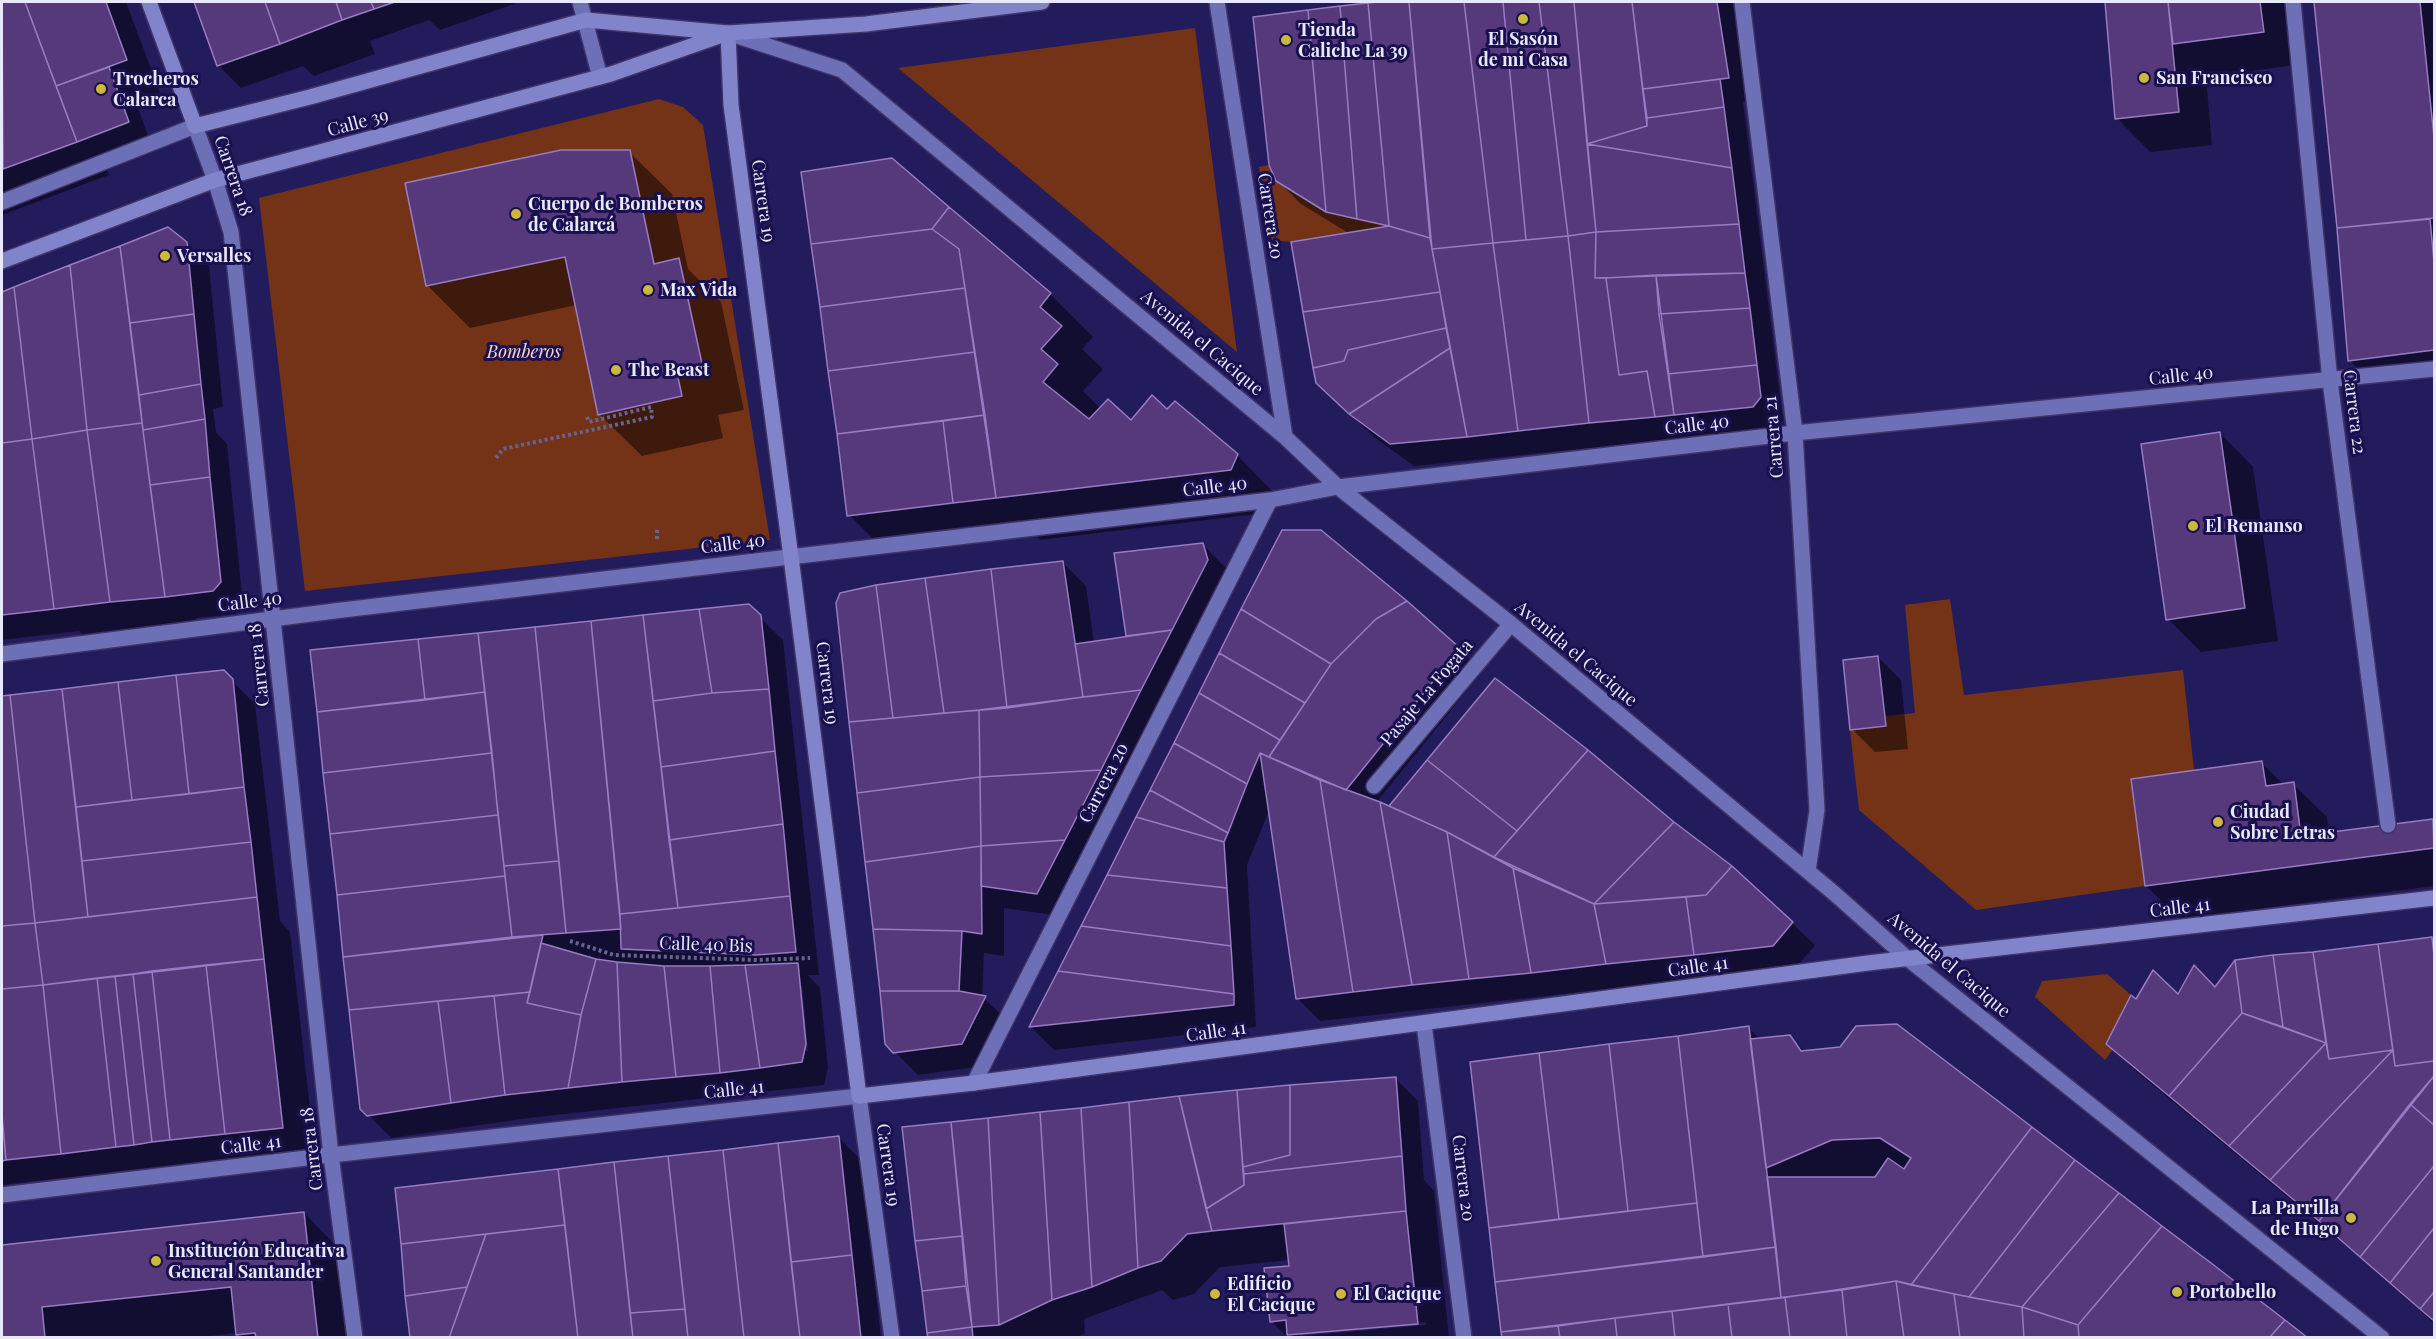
<!DOCTYPE html>
<meta charset="utf-8">
<style>
body{margin:0}
#map{position:relative;width:2436px;height:1339px;overflow:hidden;background:#231c5c;font-family:"Playfair Display",serif}
canvas{display:block}
.frame{position:absolute;inset:0;border:3px solid #e7e8f8;pointer-events:none}
</style>
<div id="map">
<canvas width="2436" height="1339"></canvas>
<div class="frame"></div>
</div>
<script>
const g = document.querySelector('canvas').getContext('2d');
g.lineJoin = 'round';
function fillPath(path, color) {
  g.fillStyle = color;
  g.fill(path, 'evenodd');
}
function trace(path, color, width, dash) {
  g.strokeStyle = color;
  g.lineWidth = width;
  g.lineCap = dash ? 'butt' : 'round';
  g.setLineDash(dash || []);
  g.stroke(path);
}
function label(font, color, halo, rows, align = 'center') {
  g.font = font + ' "Playfair Display",serif';
  g.lineWidth = 6;
  g.setLineDash([]);
  g.textBaseline = 'middle';
  g.strokeStyle = halo;
  g.fillStyle = color;
  for (const [text, x, y, turn = 0] of rows) {
    g.save();
    g.translate(x, y);
    g.rotate((+turn || 0) * Math.PI / 180);
    g.textAlign = isNaN(turn) ? turn : align;
    if (halo) g.strokeText(text, 0, 0);
    g.fillText(text, 0, 0);
    g.restore();
  }
}
fillPath(new Path2D(`
 M1195,28L1237,352L898,68Z
 M659,99L683,107L703,125L770,540L305,591L259,198Z
 M1269,165L1276,181L1326,212L1389,226L1291,242L1272,240L1259,167Z
 M1950,599L1964,695L2183,670L2194,770L2131,779L2145,886L1976,910L1859,810L1850,730L1885,726V716L1915,713L1905,605Z
 M2107,974L2131,995L2107,1044L2113,1049L2105,1060L2035,997L2042,981Z`), '#743217');
fillPath(new Path2D(`
 M2,2H126L160,93L136,102L151,145L104,163L109,175L2,215Z
 M195,2H520L440,30L429,20L370,41L375,54L314,76L303,66L241,88L218,65Z
 M1391,2H1735L1751,101L1743,102L1783,420L1776,429L1414,466L1374,437L1341,406L1350,234L1301,204L1277,180L1254,18Z
 M2106,2H2289L2296,65L2206,77L2212,145L2150,152L2117,118Z
 M2315,2H2434V375L2373,384L2350,361Z
 M629,152L672,194L688,269L721,302L744,410L718,415L723,438L642,456L599,414L576,305L470,328L427,285Z
 M891,160L1050,294L1093,337L1082,349L1103,369L1083,391L1101,409L1131,422L1167,411L1237,455L1279,498L1273,512L1040,540L1021,520L872,538L849,515L803,174Z
 M168,229L209,266L223,407L213,409L216,432L227,444L243,605L236,614L196,618L197,630L89,642L79,631L2,640V293Z
 M2220,433L2253,467L2278,641L2201,652L2168,619Z
 M1283,531H1320L1459,649L1482,672L1376,803L1389,808L1495,680L1792,923L1815,945L1796,968L1320,1021L1297,998L1270,808L1247,865L1256,1027L1054,1050L1031,1027Z
 M1202,544L1225,567L1230,584L1060,916L1004,908V956L984,953L982,997L1008,1020L984,1066L918,1075L895,1052L837,603L1063,563L1086,586L1094,643L1127,637L1116,555Z
 M748,606L783,640L819,975H808L820,988L828,1068L824,1085L529,1118L391,1138L362,1108L311,652ZM589,954L596,961L581,956H589ZM799,986H802L808,1051H805Z
 M1878,657L1901,680L1908,749L1875,752L1852,729Z
 M223,672L255,704L280,921L290,932L316,1161L260,1167L249,1156L2,1185V697Z
 M2262,763L2284,785L2293,784L2327,817L2329,834L2432,820L2434,823V886L2180,919L2146,886Z
 M2434,939V1323L2343,1243L2131,1067L2108,1043L2137,1001L2216,989L2236,962Z
 M1748,1028L1760,1039L1789,1036L1805,1052L2305,1338H1503L1471,1063Z
 M1395,1078L1418,1101L1424,1180L1434,1191L1449,1338H1288L1271,1321L1291,1267L1290,1260L1220,1267L1194,1294L1173,1300L1162,1290L1084,1319L1085,1333L1076,1338H930L904,1129L1180,1098ZM1425,1322L1426,1325L1300,1336V1333Z
 M838,1137L861,1160L881,1338H411L397,1190Z
 M304,1213L346,1256L355,1338H240L237,1333L192,1338H2V1247Z`), '#0007');
const building = new Path2D(`
 M2,2H25L77,142L3,169Z
 M25,2H106L127,60L56,86Z
 M194,2H265L280,44L217,66Z
 M265,2H336L342,20L280,44Z
 M336,2H371L374,9L342,20Z
 M371,2H395L374,9Z
 M1378,2H1409L1430,238L1389,226L1368,3Z
 M1409,2H1464L1493,243L1432,249Z
 M1464,2H1503L1526,240L1493,243Z
 M1503,2H1539L1568,236L1526,240Z
 M1539,2H1574L1596,232L1568,236Z
 M1574,2H1632L1647,126L1587,144Z
 M1632,2H1717L1729,78L1643,89Z
 M2105,2H2168L2179,112L2115,119Z
 M2168,2H2260L2264,32L2173,44Z
 M2314,2H2420L2434,137V218L2337,228Z
 M1368,3L1389,226L1357,219L1340,6Z
 M1340,6L1357,219L1326,212L1308,10Z
 M1308,10L1326,212L1276,181L1269,165L1253,17Z
 M109,67L129,122L77,142L56,86Z
 M1720,79L1724,107L1647,118L1643,89Z
 M1724,107L1732,168L1587,144L1647,126V118Z
 M1587,144L1732,168L1739,224L1596,232Z
 M561,150H630L654,264L679,258L703,368L677,373L682,396L598,415L565,257L426,286L405,183Z
 M892,158L949,207L932,229L811,244L801,172Z
 M949,207L1051,293L1040,307L1062,326L1041,349L1058,364L1043,382L1089,419L1108,399L1131,420L1152,395L1167,409L1175,401L1238,454L1231,470L996,498L959,249L932,229Z
 M2430,219L2434,262V350L2348,361L2337,228Z
 M1739,224L1745,273L1595,278L1596,232Z
 M1389,226L1430,238L1440,292L1303,312L1291,242Z
 M168,227L187,242L194,314L130,323L120,246Z
 M932,229L959,249L965,288L820,307L811,244Z
 M1596,232L1595,278H1606L1619,375L1647,371L1655,417L1589,423L1568,236Z
 M1568,236L1589,423L1518,431L1493,243Z
 M1493,243L1518,431L1467,437L1432,249Z
 M120,246L142,423L87,430L70,265Z
 M70,265L87,430L32,439L14,287Z
 M1745,273L1750,308L1659,314L1656,275Z
 M1656,275L1674,415L1655,417L1647,371L1619,375L1606,278Z
 M14,287L32,439L2,443V292Z
 M965,288L975,352L828,371L820,307Z
 M1440,292L1446,328L1348,350L1344,361L1313,368L1303,312Z
 M1750,308L1757,365L1668,374L1659,314Z
 M194,314L201,384L139,395L130,323Z
 M1446,328L1450,348L1349,414L1316,383L1313,368L1344,361L1348,350Z
 M1450,348L1467,437L1390,444L1349,414Z
 M975,352L985,415L837,434L828,371Z
 M1757,365L1761,397L1753,407L1674,415L1668,374Z
 M201,384L205,419L143,430L139,395Z
 M985,415L996,498L953,503L943,421Z
 M205,419L210,477L150,485L143,430Z
 M943,421L953,503L847,516L837,434Z
 M142,423L165,597L110,602L87,430Z
 M87,430L110,602L54,609L32,439Z
 M2220,432L2245,608L2166,620L2141,444Z
 M32,439L54,609L2,615V443Z
 M210,477L221,582L213,591L165,597L150,485Z
 M1282,530H1321L1407,601L1376,619L1331,664L1241,609Z
 M1203,543L1208,560L1172,630L1126,636L1114,553Z
 M1063,561L1083,697L1007,708L991,569Z
 M991,569L1007,708L944,713L925,578Z
 M925,578L944,713L893,718L876,585Z
 M876,585L893,718L849,722L836,603L840,593Z
 M1407,601L1460,648L1346,790L1269,757L1331,664L1376,619Z
 M749,604L761,615L769,689L712,693L699,609Z
 M699,609L712,693L653,701L643,615Z
 M1241,609L1331,664L1305,703L1219,653Z
 M643,615L678,908L620,914L591,621Z
 M591,621L621,929L566,933L535,627Z
 M535,627L559,861L504,866L478,633Z
 M1172,630L1141,690L1083,697L1075,644Z
 M478,633L485,692L425,700L418,639Z
 M418,639L425,700L317,712L310,650Z
 M1219,653L1305,703L1280,740L1199,693Z
 M1878,656L1886,726L1850,730L1843,660Z
 M224,670L233,679L244,787L189,794L176,675Z
 M176,675L189,794L132,800L118,682Z
 M1495,678L1588,750L1517,831L1427,760Z
 M118,682L132,800L76,807L62,689Z
 M62,689L88,917L35,923L10,695Z
 M769,689L775,751L661,767L653,701L712,693Z
 M1141,690L1101,770L980,777L979,710Z
 M485,692L492,753L323,773L317,712Z
 M1199,693L1280,740L1269,757L1260,753L1247,784L1174,743Z
 M10,695L35,923L2,926V696Z
 M979,710L980,777L857,793L849,722Z
 M1174,743L1247,784L1228,833L1150,790Z
 M1588,750L1674,822L1594,904L1494,857Z
 M775,751L783,824L669,840L661,767Z
 M492,753L498,815L330,834L323,773Z
 M1260,753L1320,780L1353,992L1296,999Z
 M1427,760L1517,831L1494,857L1447,832L1389,806Z
 M2262,761L2266,786L2294,782L2301,836L2433,819L2434,848L2145,886L2131,779Z
 M1101,770L1065,840L981,846L980,777Z
 M980,777L981,846L865,862L857,793Z
 M1320,780L1380,802L1412,985L1353,992Z
 M244,787L251,842L82,861L76,807Z
 M1150,790L1228,833L1224,842L1136,817Z
 M1380,802L1447,832L1469,979L1412,985Z
 M498,815L505,876L337,895L330,834Z
 M1136,817L1224,842L1227,888L1107,875Z
 M1674,822L1732,866L1706,895L1594,904Z
 M783,824L790,896L678,908L669,840Z
 M1447,832L1513,868L1531,973L1469,979Z
 M1065,840L1037,894L981,886V846Z
 M251,842L257,897L88,917L82,861Z
 M981,846L982,934L962,931L873,929L865,862Z
 M559,861L566,933L512,937L504,866Z
 M1732,866L1793,922L1773,946L1694,955L1686,897L1706,895Z
 M1513,868L1594,904L1606,964L1531,973Z
 M1107,875L1227,888L1231,946L1081,926Z
 M505,876L512,937L343,957L337,895Z
 M790,896L796,952L756,955L621,949L620,914Z
 M257,897L264,959L43,985L35,923Z
 M1686,897L1694,955L1606,964L1594,904Z
 M35,923L43,985L2,989V926Z
 M1081,926L1231,946L1234,994L1058,971Z
 M873,929L962,931L959,991H880Z
 M543,935L530,992L349,1010L343,957Z
 M2432,937L2434,956V1061L2395,1066L2378,944Z
 M541,943L596,959L581,1015L527,1003Z
 M2378,944L2393,1050L2329,1059L2313,952Z
 M2313,952L2326,1043L2283,1027L2273,955Z
 M2273,955L2283,1027L2242,1013L2235,960Z
 M264,959L283,1128L225,1134L206,965Z
 M596,959L617,962L622,1082L568,1088L581,1015Z
 M2235,960L2242,1013L2169,1096L2106,1044L2131,995L2136,999L2153,970L2178,994L2194,965L2215,987Z
 M617,962L664,966L676,1077L622,1082Z
 M798,963L806,1044L802,1062L760,1068L745,965Z
 M206,965L225,1134L170,1140L152,971Z
 M745,965L760,1068L720,1073L710,966Z
 M664,966H710L720,1073L676,1077Z
 M152,971L170,1140L152,1142L133,974Z
 M1058,971L1234,994V1005L1029,1027Z
 M133,974L152,1142L134,1145L115,976Z
 M115,976L134,1145L116,1147L97,978Z
 M97,978L116,1147L61,1154L43,985Z
 M43,985L61,1154L6,1160L2,1115V989Z
 M880,991H959L986,996L962,1044L893,1053L885,1044Z
 M530,992L527,1003L581,1015L568,1088L505,1095L494,996Z
 M494,996L505,1095L451,1103L438,1001Z
 M438,1001L451,1103L367,1116L360,1109L349,1010Z
 M2242,1013L2326,1043L2229,1146L2169,1096Z
 M1897,1024L2032,1127L1911,1285L1896,1281L1781,1298L1767,1177H1875L1888,1158L1904,1169L1911,1158L1880,1138L1832,1140L1766,1168L1750,1039L1790,1035L1801,1051L1840,1047L1856,1026Z
 M1749,1026L1776,1247L1703,1257L1678,1036Z
 M1678,1036L1697,1203L1628,1211L1609,1044Z
 M2326,1043L2329,1059L2393,1050L2270,1180L2229,1146Z
 M1609,1044L1628,1211L1559,1219L1539,1053Z
 M2393,1050L2395,1066L2434,1061V1076L2319,1221L2270,1180Z
 M1539,1053L1559,1219L1489,1228L1470,1062Z
 M2434,1076V1125L2410,1104Z
 M1396,1077L1402,1156L1244,1174L1243,1167L1290,1155V1085Z
 M1290,1085V1155L1243,1167L1237,1090Z
 M1237,1090L1244,1185L1206,1209L1179,1096Z
 M1179,1096L1212,1231L1187,1234L1161,1261L1138,1268L1129,1102Z
 M1129,1102L1138,1268L1092,1287L1081,1108Z
 M2410,1104L2434,1125V1166L2360,1257L2319,1221Z
 M1081,1108L1092,1287L1052,1300L1040,1112Z
 M1040,1112L1052,1300L999,1325L988,1118Z
 M2,1115L6,1160L2,1161Z
 M988,1118L999,1325L972,1327L951,1122Z
 M951,1122L962,1236L915,1241L902,1127Z
 M2032,1127L2075,1160L1969,1297L1911,1285Z
 M839,1136L852,1255L791,1262L778,1143Z
 M778,1143L800,1338H744L723,1150Z
 M723,1150L744,1338H688L668,1156Z
 M668,1156L685,1309L630,1313L614,1162Z
 M1402,1156L1406,1211L1212,1231L1206,1209L1244,1185V1174Z
 M2075,1160L2119,1193L2022,1307L1969,1297Z
 M614,1162L633,1338H578L558,1169Z
 M2434,1166V1228L2390,1283L2360,1257Z
 M558,1169L565,1225L401,1244L395,1188Z
 M2119,1193L2162,1226L2078,1325L2022,1307Z
 M1697,1203L1703,1257L1495,1282L1489,1228Z
 M1406,1211L1418,1324L1287,1335L1286,1320L1270,1322L1264,1268L1289,1266L1284,1224Z
 M304,1212L318,1338H256L255,1333L236,1335L231,1287L42,1307L45,1338H2V1245Z
 M565,1225L578,1338H449L486,1234Z
 M2162,1226L2211,1263L2285,1320L2269,1338H2079L2078,1325Z
 M2434,1228V1292L2420,1309L2390,1283Z
 M486,1234L467,1287L405,1296L401,1244Z
 M962,1236L966,1286L922,1291L915,1241Z
 M1776,1247L1781,1298L1501,1332L1495,1282Z
 M852,1255L861,1338H800L791,1262Z
 M1896,1281L1904,1338H1847L1842,1290Z
 M1896,1281L1954,1294L1960,1338H1904Z
 M966,1286L972,1327L927,1333L922,1291Z
 M467,1287L449,1338H410L405,1296Z
 M1842,1290L1847,1338H1790L1785,1297Z
 M2434,1292V1321L2420,1309Z
 M1954,1294L2022,1307L2024,1338H1960Z
 M1785,1297L1790,1338H1732L1728,1304Z
 M1728,1304L1732,1338H1675L1672,1311Z
 M2022,1307L2078,1325L2079,1338H2024Z
 M685,1309L688,1338H633L630,1313Z
 M1672,1311L1675,1338H1617L1615,1318Z
 M1615,1318L1617,1338H1560L1558,1326Z
 M2285,1320L2308,1338H2269Z
 M1558,1326L1560,1338H1502L1501,1332Z
 M972,1327L973,1338H928L927,1333Z`);
fillPath(building, '#55397b');
trace(building, '#987bc3', 1.5);
const lane = new Path2D(`
 M1374,786L1511,624`);
const street = new Path2D(`
 M580,2L600,77
 M1217,2L1285,437
 M1742,2L1795,433L1817,810L1808,871
 M2293,2L2330,381L2388,825
 M728,33L842,70L1285,437L1338,487L1511,624L1835,894L1908,959L2382,1338
 M2,202L195,126L215,180L231,232L331,1155L355,1338
 M2,654L334,611L1270,500L1338,487L1795,433L2434,369
 M1424,1024L1464,1338
 M974,1083L1270,500
 M2,1195L331,1155L859,1096L892,1338`);
const secondary = new Path2D(`
 M149,2L195,126L310,97L586,20L728,33L866,24L1042,2
 M2,261L215,180L611,74L728,33L731,105L791,557L859,1096L974,1083L1868,963L2434,898`);
trace(lane, '#3f3368', 18);
trace(street, '#3f3368', 18);
trace(secondary, '#3f3368', 18);
trace(new Path2D(`
 M496,458L503,449L652,417L651,407L589,422L587,417
 M657,530V542
 M570,941L614,955L757,960L810,958`), '#676392', 4, [3, 3]);
trace(lane, '#6e70b7', 15);
trace(street, '#6e70b7', 15);
trace(secondary, '#8184cb', 15);
for (const [x, y, r, color] of [
 [1523,19,6,"#cbba39"],
 [1286,40,6,"#cbba39"],
 [2144,78,6,"#cbba39"],
 [101,89,6,"#cbba39"],
 [516,214,6,"#cbba39"],
 [165,256,6,"#cbba39"],
 [648,290,6,"#cbba39"],
 [616,370,6,"#cbba39"],
 [2193,526,6,"#cbba39"],
 [2218,822,6,"#cbba39"],
 [2351,1218,6,"#cbba39"],
 [156,1261,6,"#cbba39"],
 [2177,1292,6,"#cbba39"],
 [1215,1294,6,"#cbba39"],
 [1341,1294,6,"#cbba39"]
]) {
  const dot = new Path2D();
  dot.arc(x, y, r, 0, 2 * Math.PI);
  g.fillStyle = color;
  g.fill(dot);
  trace(dot, '#1a1050', 2);
}
label('bold 18px', '#e7e8f8', '#1a1050', [
 ["Tienda",1298,30],
 ["Caliche La 39",1298,51],
 ["El Sasón",1523,39,"center"],
 ["de mi Casa",1523,60,"center"],
 ["San Francisco",2156,78],
 ["Trocheros",113,79],
 ["Calarca",113,100],
 ["Cuerpo de Bomberos",528,204],
 ["de Calarcá",528,225],
 ["Versalles",177,256],
 ["Max Vida",660,290],
 ["The Beast",628,370],
 ["El Remanso",2205,526],
 ["Ciudad",2230,812],
 ["Sobre Letras",2230,833],
 ["La Parrilla",2339,1208,"right"],
 ["de Hugo",2339,1229,"right"],
 ["Institución Educativa",168,1251],
 ["General Santander",168,1272],
 ["Edificio",1227,1284],
 ["El Cacique",1227,1305],
 ["Portobello",2189,1292],
 ["El Cacique",1353,1294]
], 'left');
label('18px', '#e7e8f8', '#1a1050', [
 ["Calle 39",358,123,-15],
 ["Carrera 18",233,176,71],
 ["Carrera 19",763,201,82],
 ["Carrera 20",1270,216,81],
 ["Avenida el Cacique",1202,343,40],
 ["Calle 40",2181,376,-6],
 ["Carrera 22",2354,412,83],
 ["Calle 40",1697,425,-7],
 ["Carrera 21",1774,437,-95],
 ["Calle 40",1215,487,-7],
 ["Calle 40",733,544,-7],
 ["Calle 40",250,602,-7],
 ["Avenida el Cacique",1576,654,40],
 ["Carrera 18",259,665,-96],
 ["Carrera 19",827,683,83],
 ["Pasaje La Fogata",1427,693,-50],
 ["Carrera 20",1104,783,-63],
 ["Calle 41",2180,908,-7],
 ["Calle 40 Bis",706,945,2],
 ["Avenida el Cacique",1949,965,40],
 ["Calle 41",1698,967,-8],
 ["Calle 41",1216,1032,-8],
 ["Calle 41",734,1090,-6],
 ["Calle 41",251,1145,-7],
 ["Carrera 18",312,1149,-97],
 ["Carrera 19",888,1165,82],
 ["Carrera 20",1463,1178,83]
]);
label('italic 18px', '#f4d5c9', '#1a1050', [
 ["Bomberos",524,352]
]);
</script>
